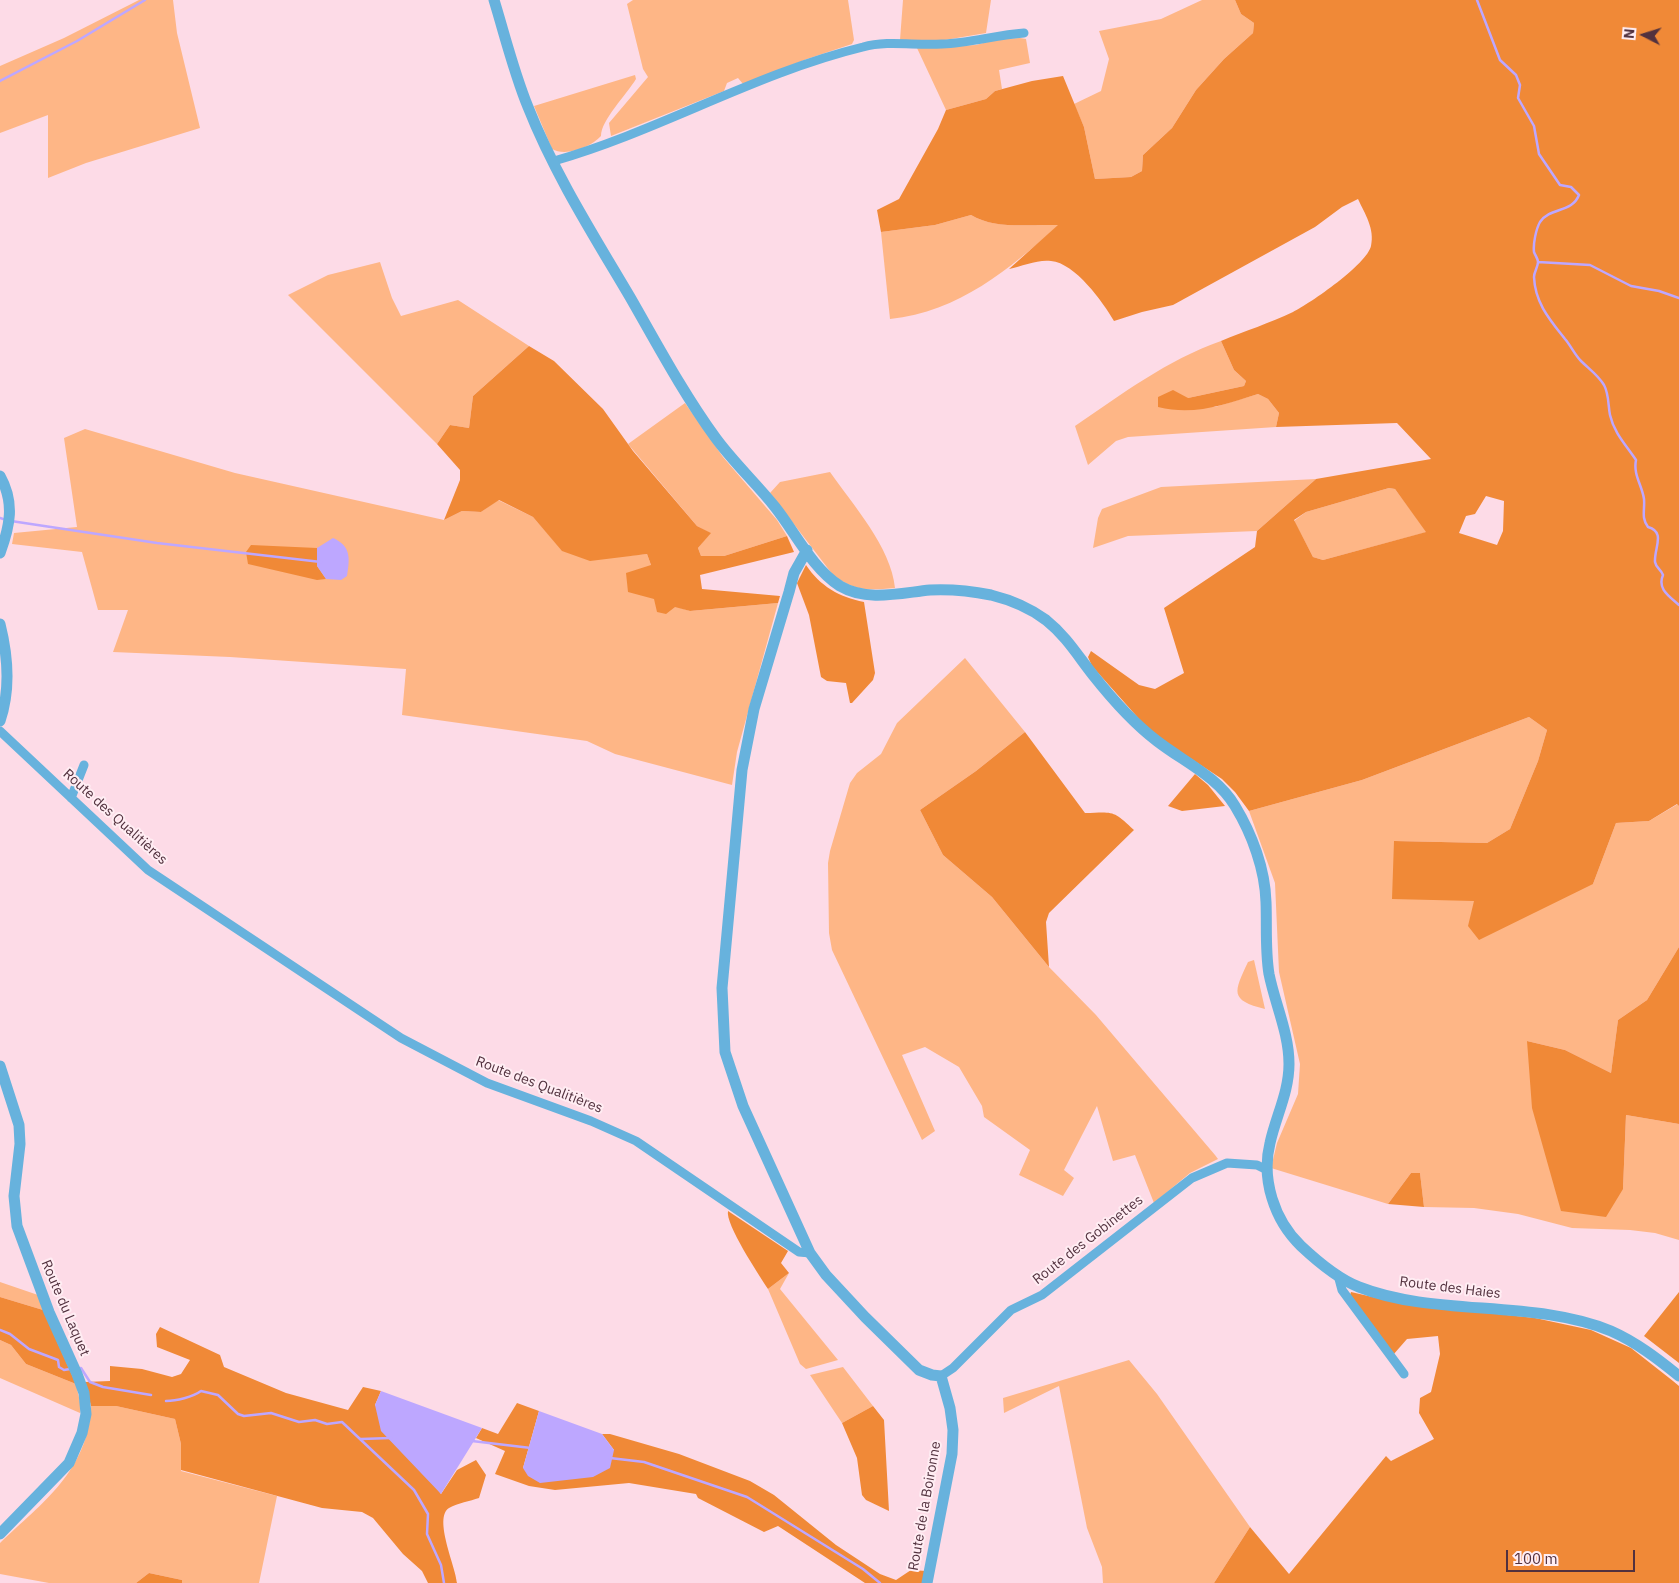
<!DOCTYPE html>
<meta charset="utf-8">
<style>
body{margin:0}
#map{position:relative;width:1679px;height:1583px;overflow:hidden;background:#fddbe7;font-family:"IBM Plex Sans",sans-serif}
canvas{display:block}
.north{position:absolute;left:1619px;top:10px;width:50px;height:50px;-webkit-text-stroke:4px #ffedf3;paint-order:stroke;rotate:275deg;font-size:14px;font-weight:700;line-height:20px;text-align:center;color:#52313e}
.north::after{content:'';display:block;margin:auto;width:18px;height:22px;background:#52313e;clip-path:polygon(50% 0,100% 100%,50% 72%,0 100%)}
.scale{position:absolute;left:1506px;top:1550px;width:129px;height:22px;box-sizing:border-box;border:2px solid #52313e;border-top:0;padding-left:6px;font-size:15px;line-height:18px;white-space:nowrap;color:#52313e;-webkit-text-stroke:4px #ffedf3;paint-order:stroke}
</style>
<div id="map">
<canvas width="1679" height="1583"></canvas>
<div class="north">N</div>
<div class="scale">100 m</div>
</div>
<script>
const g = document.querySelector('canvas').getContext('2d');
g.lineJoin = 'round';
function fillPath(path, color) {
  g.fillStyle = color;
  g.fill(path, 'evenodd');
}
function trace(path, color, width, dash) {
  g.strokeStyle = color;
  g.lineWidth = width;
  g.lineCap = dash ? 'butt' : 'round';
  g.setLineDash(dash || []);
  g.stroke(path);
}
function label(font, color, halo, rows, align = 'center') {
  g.font = font + ' "IBM Plex Sans",sans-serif';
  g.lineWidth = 4;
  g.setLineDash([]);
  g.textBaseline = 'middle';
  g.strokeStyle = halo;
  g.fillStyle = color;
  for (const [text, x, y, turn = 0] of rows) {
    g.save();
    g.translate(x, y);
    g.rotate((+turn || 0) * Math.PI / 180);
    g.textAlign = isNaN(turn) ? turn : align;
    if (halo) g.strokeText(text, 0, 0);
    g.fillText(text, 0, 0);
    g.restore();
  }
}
fillPath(new Path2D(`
 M139,0H173L177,33L200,128L86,163L48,178V115L0,133V66L64,38Z
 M633,0H848L854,40L852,44L807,59L743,84L738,78L727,83L724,91L611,136L609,123L648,77L643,69L627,4Z
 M903,0H991L986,33L945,40H900Z
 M1202,0H1235L1241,14L1254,23L1253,33L1224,59L1196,90L1172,128L1143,155L1142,171L1131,177L1095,179L1084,127L1074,104L1101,91L1109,59L1099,31L1161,19Z
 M1020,38L1026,39L1030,63L999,70L1002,89L995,91L986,99L946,110L917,48L976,45L998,39Z
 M635,75L636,79C627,94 601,120 601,136C591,147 566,157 552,149L534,106Z
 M971,215C996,230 1031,224 1059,225C1009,269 959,312 890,319L881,232L935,225Z
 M380,262L392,298L401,316L458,300L529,346L473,396L469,428L450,425L437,444L288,295L328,275Z
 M1221,341L1234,370L1246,381L1244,386L1188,398L1158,397L1215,407L1258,394L1268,399L1279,413L1276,427L1128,437L1116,441L1088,465L1075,426C1122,394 1167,360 1221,341Z
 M685,403L723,457L777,520L787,536L724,556H701L698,548L710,533L697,526L628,444Z
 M85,429L235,473L444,520L462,511L481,512L498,500L533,517L563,551L625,556L647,554L651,565L654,599L690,611L778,603L737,752L732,785L615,754L587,741L402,715L406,669L230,657L113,652L128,610H98L82,552L12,544L14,533L77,527L64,438Z
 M830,472C853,505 891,547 895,588C868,590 856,592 833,575L770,493L780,482Z
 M1316,479L1257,531L1128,536L1093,548L1098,518L1102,509L1161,487Z
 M1389,488L1395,489L1427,532L1323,560L1313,557L1294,521L1306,512Z
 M965,658L1025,732L976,771L920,810L943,855L992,897L1049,967L1096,1015L1215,1155L1218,1159L1190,1173L1154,1203L1135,1155L1113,1161L1097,1106L1064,1170L1074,1178L1063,1196L1019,1175L1030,1150L984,1117L982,1106L959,1067L925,1047L902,1055L935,1131L922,1140L832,950L829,933L828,863L830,851L850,783L857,773L881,754L897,723Z
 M1529,717L1547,730L1538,761L1510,829L1487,843L1394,841L1593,884L1616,823L1649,821L1678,804L1679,806V947L1647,1000L1618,1020L1611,1073L1565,1050L1527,1041L1623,1189L1626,1115L1679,1124V1240L1655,1233L1630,1230L1572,1228L1518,1214L1474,1208L1424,1207L1420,1173H1411L1388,1204L1271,1168L1277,1143L1298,1094L1300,1064L1279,972L1275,883L1249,811L1362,780Z
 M1254,960L1265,1009C1229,1000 1234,992 1248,962Z
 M789,1273L780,1289L838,1360L806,1369L800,1364L768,1289Z
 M0,1282L38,1295L43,1310L0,1297Z
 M0,1340L11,1345L26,1364L76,1384L80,1402V1413L0,1378Z
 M1129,1360L1157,1394L1250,1527L1214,1583H1103L1102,1567L1087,1528L1059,1386L1004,1413L1003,1398Z
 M843,1367L873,1406L842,1423L810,1375Z
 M91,1406H116L175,1419L181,1444V1471L277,1496L259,1583H182V1580L149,1573L136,1583H49L0,1574V1543C43,1502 88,1471 91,1406Z`), '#feb686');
fillPath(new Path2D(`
 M1235,0H1679V806L1677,804L1649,821L1616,823L1593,884L1479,940L1468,926L1474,901L1392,899L1394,841L1487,843L1510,829L1538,761L1547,730L1529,717L1362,780L1249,811L1235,792L1222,779L1158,737L1140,720L1092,666L1088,657L1091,651L1139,685L1155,689L1184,673L1164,608L1255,547L1257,531L1316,479L1431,459L1397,423L1276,427L1279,413L1268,399L1258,394C1223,405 1194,416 1158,407V397L1173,390L1188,398L1244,386L1246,381L1234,370L1221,341C1245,331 1270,323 1293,312C1311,303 1367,264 1371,246C1375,229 1365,214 1358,199L1342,207L1315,227L1173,305L1142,312L1114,321C1103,302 1075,263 1051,261C1039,259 1022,266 1009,269L1058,225C1030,224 996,230 971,215L935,225L881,232L877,210L899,199L938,129L946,110L986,99L995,91L1032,81L1063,76L1084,127L1095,179L1131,177L1142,171L1143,155L1172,128L1196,90L1224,59L1253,33L1254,23L1241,14ZM1389,488L1395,489L1426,532L1323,560L1313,557L1294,520L1306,512ZM1486,496L1504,501L1503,531L1497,545L1459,533L1466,516L1475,514Z
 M529,346L554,361L603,409L633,451L697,526L711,533L698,548L701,556H724L787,536L794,552L700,575L702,589L780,596L778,603L690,611L675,607L666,614L657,612L654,599L628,592L626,573L651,565L647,554L590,561L562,551L533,517L499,500L481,512L462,511L444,520L460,480V470L437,444L450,425L469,428L473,396Z
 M251,545L317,548V566L326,579L317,580L248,564L246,552Z
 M806,565C820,586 839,597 864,602L875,673L873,680L852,703H850L846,683L827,681L821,677L809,615L797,583Z
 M1025,732L1085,813C1114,812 1113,810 1134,830L1049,913L1046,922L1049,967L992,897L943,855L920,810L976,771Z
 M1195,774L1208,785L1225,806L1182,811L1168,806Z
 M1679,947V1124L1626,1115L1623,1189L1606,1217L1561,1211L1532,1108L1527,1041L1565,1050L1611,1073L1618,1020L1647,1000Z
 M1411,1173H1420L1424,1207L1388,1204Z
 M728,1211L788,1251L781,1263L789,1273L768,1289C759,1275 725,1224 728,1211Z
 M1351,1292L1403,1304L1535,1318L1591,1330L1631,1348L1673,1381L1679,1386V1583H1214L1250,1527L1289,1574L1386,1456L1391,1461L1434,1439L1419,1413L1420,1398L1431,1392L1440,1354L1438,1336L1407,1339L1393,1355L1349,1298Z
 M1679,1292V1363L1644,1336Z
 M0,1297L43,1310L76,1384L26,1364L11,1345L0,1340Z
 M160,1327L220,1355L224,1367L286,1393L348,1410L363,1387L381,1391L375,1405L441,1494L457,1470L476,1460L486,1475L479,1498C470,1501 458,1503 449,1508C433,1518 456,1567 457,1583H428L422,1571L403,1554L373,1518L362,1512L322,1508L181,1470V1444L175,1419L116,1406H91L85,1382L110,1381V1366L142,1369L172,1377L181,1374L190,1360L157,1347L156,1334Z
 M517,1403L539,1411L523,1468L614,1450L602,1434H610L679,1454L750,1481L774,1495L836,1545L880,1574L896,1580L911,1570L926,1571L923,1583H865L778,1526L764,1532L698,1498L696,1494L629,1483L555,1490L529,1486L495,1474L505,1451L476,1438L482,1428L498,1434Z
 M873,1406L884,1420L889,1511L866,1500L862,1495L857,1458L842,1423Z
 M149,1573L182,1580V1583H136Z`), '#f08937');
fillPath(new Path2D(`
 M333,538C351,546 350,558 347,576L341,580L326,579L317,566V548Z
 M381,1391L482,1428L441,1494L381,1431L375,1405Z
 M539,1411L602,1434L614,1450L610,1468L593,1477L540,1483L528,1476L523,1468Z`), '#bda7ff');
trace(new Path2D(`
 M1477,0L1500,60L1516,75L1520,85L1518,98L1534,126L1539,154L1560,185L1571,187L1579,195C1572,213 1550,207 1540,222C1536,229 1533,244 1534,252C1535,255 1538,259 1538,262C1538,267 1534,272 1534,277C1535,303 1550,320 1565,339C1571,346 1575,355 1581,361C1589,369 1598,375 1604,385C1609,394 1608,405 1610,415C1614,433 1626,445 1636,460C1633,475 1642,485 1644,499C1645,510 1641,518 1648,527C1666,532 1654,548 1655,562C1656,568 1661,569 1663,575C1657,589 1669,596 1679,605
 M0,81L77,41L145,0
 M1538,262L1590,265L1631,286L1659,291L1679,298
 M0,518L6,520
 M11,521L157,543L321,562
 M0,1330L10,1334L29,1349L58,1360L59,1367L64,1370L70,1369
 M78,1369L81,1368L90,1382L103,1387L151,1395
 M166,1401C176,1401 193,1397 201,1391L218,1395L238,1414L244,1416L271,1413L299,1422L315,1420L327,1424L342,1422L414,1490L428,1514L427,1534L441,1565L444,1583
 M361,1439L391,1438
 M472,1441L531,1448
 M610,1458L644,1462L747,1497L863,1569L880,1583`), '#bda7ff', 2.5);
trace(new Path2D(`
 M554,161C659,131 756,73 863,47C888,40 916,46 942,44C970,43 996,35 1024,33
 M0,731L148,870L401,1038L487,1083L591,1121L636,1141L799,1252L810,1253
 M71,798L84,765
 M1338,1275L1342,1290L1404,1374
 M941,1376L953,1368L1011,1310L1042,1295L1192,1178L1227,1163L1257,1165L1267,1170`), '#67b2dd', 9);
trace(new Path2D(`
 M494,0C505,36 514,73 528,107C554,173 594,236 630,297C657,344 683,393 715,437C733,462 756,483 775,507C795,532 812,568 840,586C867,602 900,593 930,590C950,589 971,591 991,595C1011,600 1030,608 1046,620C1066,636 1078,656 1093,675C1112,699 1132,722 1157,741C1184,762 1217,776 1235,806C1252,834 1265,869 1266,902C1267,926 1265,950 1269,974C1275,1004 1289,1033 1289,1064C1289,1092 1276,1116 1270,1143C1261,1179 1274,1220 1301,1246C1317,1261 1338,1279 1359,1287C1435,1317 1534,1299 1611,1331C1636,1342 1658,1359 1679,1376
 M0,476C15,503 10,526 0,553
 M807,550L794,573L789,592L754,709L742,770L722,988L725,1052L743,1106L810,1253L826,1275L865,1317L919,1370L932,1375L941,1376L950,1408L953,1430L952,1454L927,1583
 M0,624C8,656 11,689 0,721
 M0,1066L19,1125L20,1144L14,1196L17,1226L49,1312L77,1374L84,1393L86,1414L82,1433L69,1463L0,1534`), '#67b2dd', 11);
label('14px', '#52313e', '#ffedf3', [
 ["Route des Qualitières",115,817,42],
 ["Route des Qualitières",539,1085,21],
 ["Route des Gobinettes",1088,1240,-38],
 ["Route des Haies",1450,1288,7],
 ["Route du Laquet",65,1308,67],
 ["Route de la Boironne",925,1506,-80]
]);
</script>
